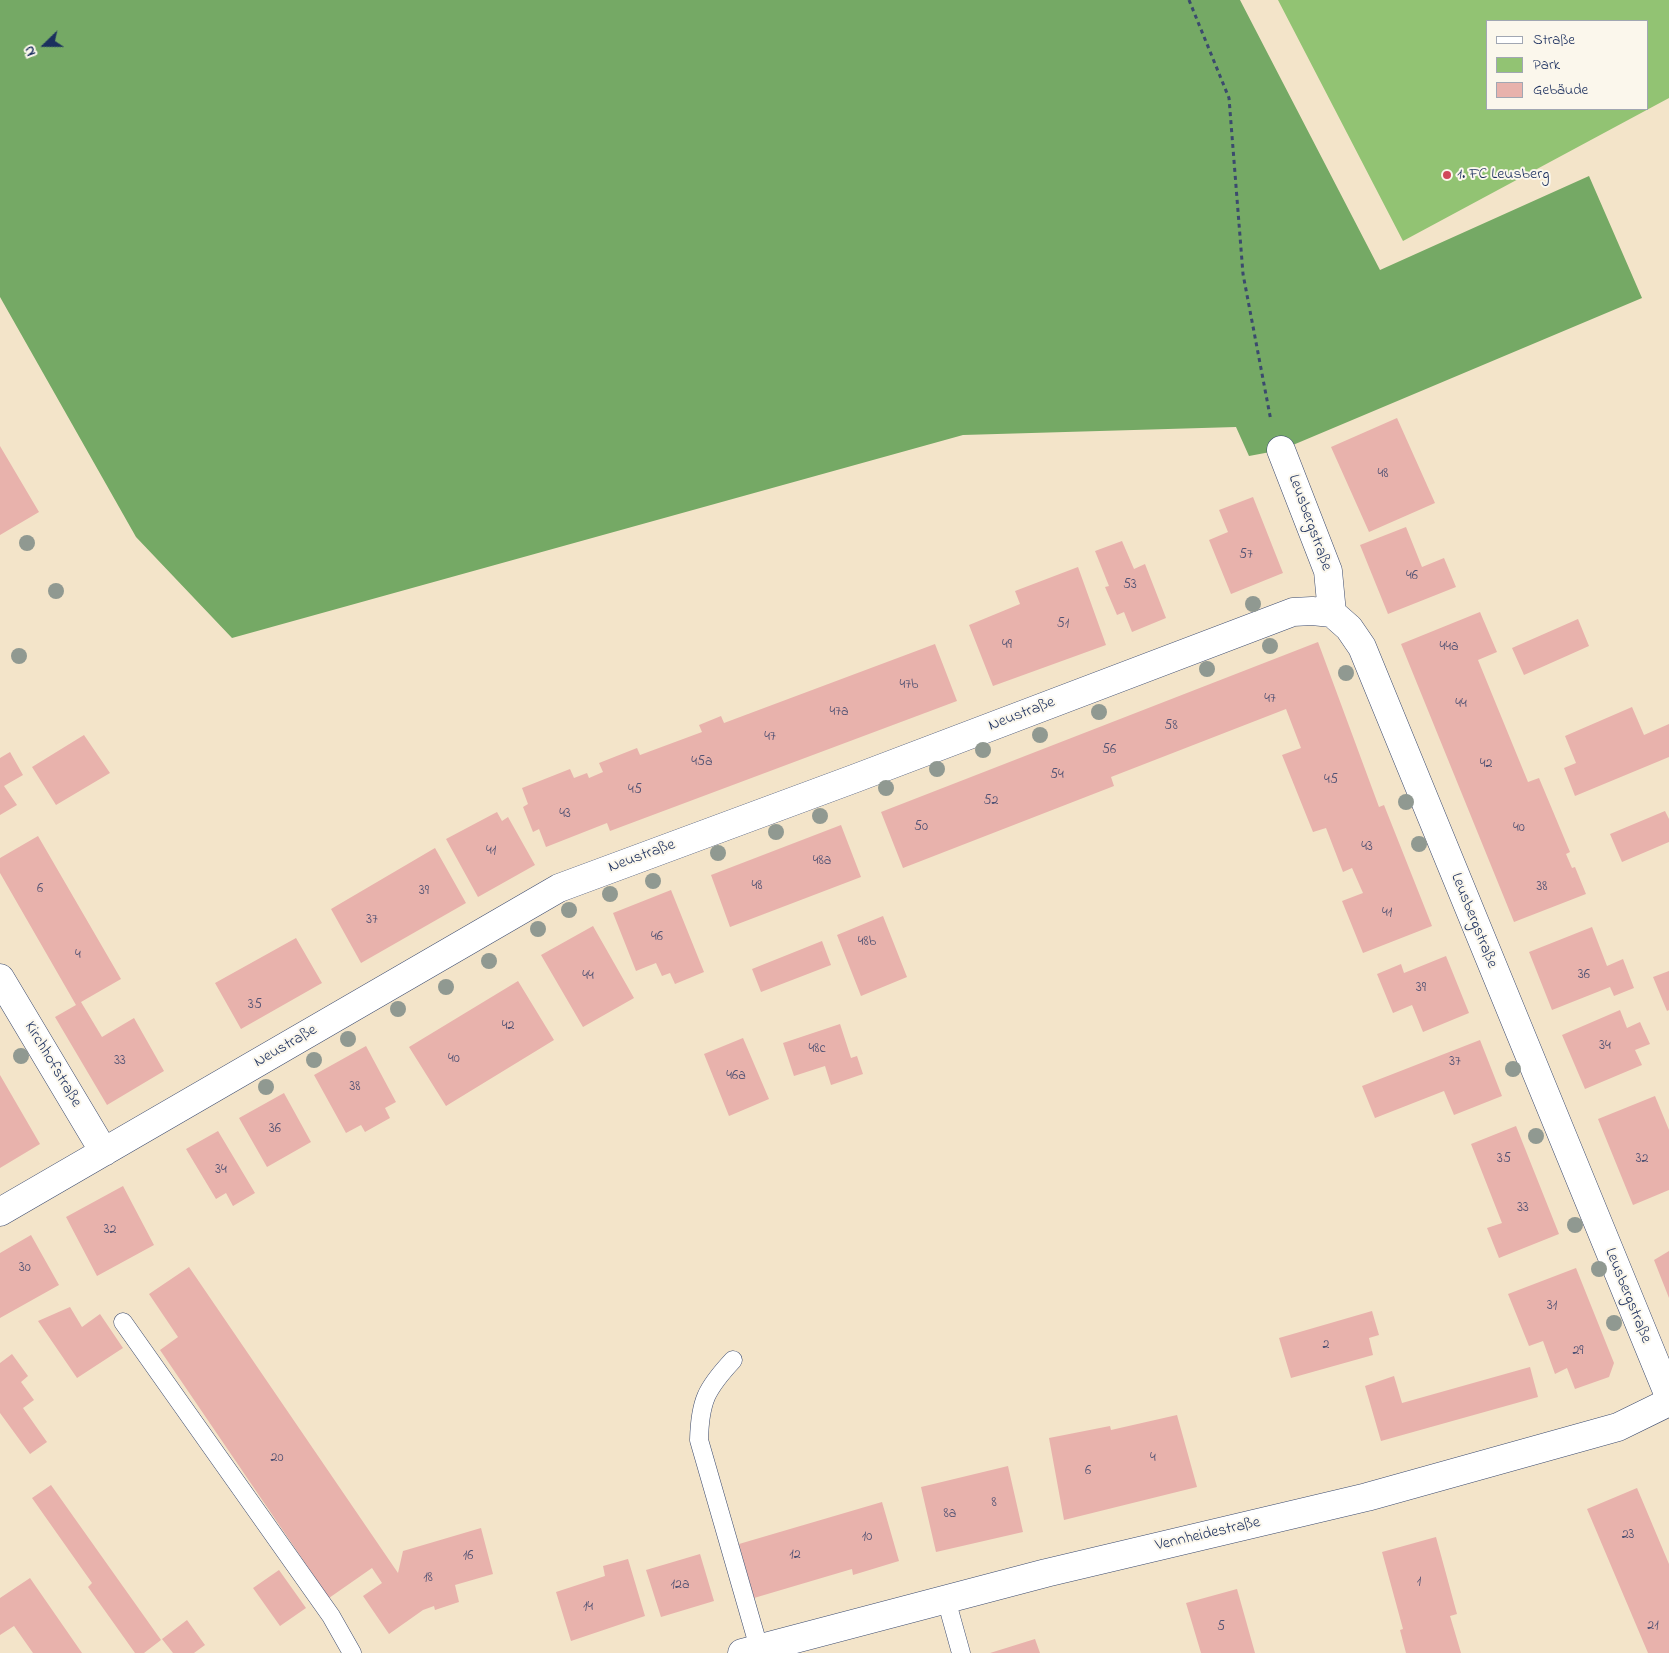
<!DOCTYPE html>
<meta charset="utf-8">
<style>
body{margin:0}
#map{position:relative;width:1669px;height:1653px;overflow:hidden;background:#f3e4c9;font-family:"Indie Flower",sans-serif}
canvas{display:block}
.legend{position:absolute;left:1486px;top:20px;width:162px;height:90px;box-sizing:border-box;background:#fbf7ec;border:1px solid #a1a7b3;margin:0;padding:6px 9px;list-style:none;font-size:15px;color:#1b2f5e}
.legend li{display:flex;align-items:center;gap:10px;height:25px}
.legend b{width:25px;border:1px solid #a1a7b3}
.north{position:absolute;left:20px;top:20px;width:50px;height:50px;-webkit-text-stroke:4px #fbf7ec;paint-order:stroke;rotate:248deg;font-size:14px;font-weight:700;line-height:20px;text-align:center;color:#1b2f5e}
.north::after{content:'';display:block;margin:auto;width:18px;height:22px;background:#1b2f5e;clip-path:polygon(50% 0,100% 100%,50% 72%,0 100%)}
</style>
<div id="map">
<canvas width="1669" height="1653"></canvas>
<ul class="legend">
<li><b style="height:6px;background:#fff"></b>Straße</li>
<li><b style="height:14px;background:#92c373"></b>Park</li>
<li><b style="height:14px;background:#e8b2ac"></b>Gebäude</li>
</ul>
<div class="north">N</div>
</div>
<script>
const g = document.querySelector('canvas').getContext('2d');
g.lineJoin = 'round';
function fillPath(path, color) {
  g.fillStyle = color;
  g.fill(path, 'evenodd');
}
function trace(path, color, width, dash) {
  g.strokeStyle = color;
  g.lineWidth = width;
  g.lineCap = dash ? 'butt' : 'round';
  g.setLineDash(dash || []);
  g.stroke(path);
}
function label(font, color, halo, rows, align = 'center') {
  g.font = font + ' "Indie Flower",sans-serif';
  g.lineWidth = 4;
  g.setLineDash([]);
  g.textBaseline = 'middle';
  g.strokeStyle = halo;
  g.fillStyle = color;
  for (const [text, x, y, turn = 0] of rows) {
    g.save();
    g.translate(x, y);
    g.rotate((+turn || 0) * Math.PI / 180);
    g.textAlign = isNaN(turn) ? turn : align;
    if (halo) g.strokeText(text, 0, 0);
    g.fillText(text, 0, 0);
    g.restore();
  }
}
fillPath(new Path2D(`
 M1278,0H1669V98L1403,241ZM1648,21V109H1488V21Z`), '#92c373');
fillPath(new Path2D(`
 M0,0H1240L1380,270L1589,176L1642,298L1281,450L1249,456L1236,427L963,435L232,638L136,537L0,297Z`), '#75a965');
fillPath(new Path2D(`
 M1397,418L1435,503L1369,532L1331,447Z
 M0,446L39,512L0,535Z
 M1253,497L1283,573L1231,594L1209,540L1228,532L1219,510Z
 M1406,527L1422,567L1444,558L1456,587L1388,614L1360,545Z
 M1122,541L1134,569L1145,564L1166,618L1132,632L1124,612L1117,615L1105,587L1109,586L1095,551Z
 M1078,567L1106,645L993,686L969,625L1020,604L1015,591Z
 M1480,612L1497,652L1478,660L1528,782L1539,778L1570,852L1566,854L1572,868L1575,867L1586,894L1514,922L1401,644Z
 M1578,619L1589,646L1524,675L1512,648Z
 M1318,642L1379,807L1384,805L1432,926L1363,953L1342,901L1363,893L1352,868L1343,872L1326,828L1313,832L1282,755L1301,748L1286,709L1111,777L1114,786L903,868L881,812Z
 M935,644L957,701L610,831L607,823L546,847L539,829L533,832L523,807L528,804L522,788L570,769L574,778L587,773L589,778L603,772L599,763L637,748L640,755L702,732L699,725L721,716L724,723Z
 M1632,707L1644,735L1669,724V757L1575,796L1564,768L1576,763L1565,736Z
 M84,735L110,773L56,805L32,767Z
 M10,752L23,775L4,786L17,805L0,815V758Z
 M1665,811L1669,819V842L1622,862L1610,834Z
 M497,812L502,821L508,817L535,865L478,897L446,839Z
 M841,825L861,877L730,927L711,875Z
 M38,836L121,979L81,1002L102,1037L134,1018L164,1071L107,1105L55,1017L76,1005L0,873V858Z
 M435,848L466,903L361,963L331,909Z
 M671,890L704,972L675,984L670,973L662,976L656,963L636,971L613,913Z
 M883,916L907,977L861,996L837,935Z
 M593,926L634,998L583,1027L541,955Z
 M1592,927L1607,966L1623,959L1634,988L1614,996L1610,987L1552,1010L1529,952Z
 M296,938L322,983L241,1029L215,983Z
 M822,941L831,965L761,992L752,969Z
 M1446,956L1469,1013L1423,1032L1412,1005L1393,1013L1377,974L1401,964L1404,973Z
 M1669,971V1010L1667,1011L1653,977Z
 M518,981L554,1040L446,1106L409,1047Z
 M1620,1010L1627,1028L1640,1022L1650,1044L1635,1050L1642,1065L1585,1089L1562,1035Z
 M840,1024L851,1058L857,1056L863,1074L831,1085L825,1066L794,1076L783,1043Z
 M743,1038L769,1099L729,1116L704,1054Z
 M1480,1040L1502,1096L1454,1115L1444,1091L1375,1118L1362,1086Z
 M366,1046L396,1102L385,1108L390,1118L365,1132L361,1125L346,1133L314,1075Z
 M0,1075L40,1144L0,1168Z
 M284,1093L311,1142L267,1167L239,1118Z
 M1655,1096L1669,1130V1190L1633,1205L1598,1119Z
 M1516,1126L1559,1234L1499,1258L1487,1228L1502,1223L1471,1144Z
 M218,1131L255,1193L233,1206L226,1193L216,1199L186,1149Z
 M123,1186L154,1245L97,1276L66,1217Z
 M31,1235L59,1285L0,1318V1253Z
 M1669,1251V1298L1654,1260Z
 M189,1267L398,1573L403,1551L481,1528L493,1574L455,1585L459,1602L435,1610L434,1606L423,1610L389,1634L363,1596L382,1583L372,1568L329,1598L160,1350L178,1337L149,1294Z
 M1576,1268L1614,1363L1609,1377L1575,1389L1567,1368L1555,1374L1543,1341L1529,1346L1508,1294Z
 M70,1307L82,1327L100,1314L123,1348L77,1378L38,1321Z
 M1372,1311L1379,1335L1369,1338L1373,1355L1291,1378L1279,1338Z
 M12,1354L28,1376L21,1382L34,1400L23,1408L47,1442L30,1454L0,1413V1363Z
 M1530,1367L1538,1397L1381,1441L1365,1386L1394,1376L1402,1403Z
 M1177,1415L1197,1487L1064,1520L1049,1438L1110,1426L1111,1430Z
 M1008,1466L1023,1532L936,1552L921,1487Z
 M51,1485L161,1640L144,1653H135L88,1587L92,1583L32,1498Z
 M1637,1488L1669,1564V1653H1648L1587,1509Z
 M882,1502L899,1561L853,1575L852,1569L754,1598L739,1544Z
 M1436,1537L1457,1614L1450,1616L1461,1653H1406L1400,1630L1403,1629L1382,1552Z
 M700,1554L714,1601L661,1617L646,1570Z
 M628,1559L645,1616L571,1641L556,1592L605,1576L603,1566Z
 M279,1570L306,1608L280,1626L253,1588Z
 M30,1578L82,1653H33L14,1626L0,1635V1598Z
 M1237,1589L1255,1653H1201L1186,1603Z
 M187,1620L205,1645L194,1653H173L162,1639Z
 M1035,1639L1040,1653H990Z`), '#e8b2ac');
const lane = new Path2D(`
 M123,1322L331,1616L352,1653
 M733,1360C706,1389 700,1401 699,1440L759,1648
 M946,1599L961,1653`);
const street = new Path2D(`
 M1281,450L1328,571L1332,613L1349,628L1362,647L1669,1396
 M0,978L104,1152
 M0,1212L559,888L856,778L1293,612L1312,611L1332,613
 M742,1653L1046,1573L1367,1497L1618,1427L1669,1402`);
trace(lane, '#3b4a6e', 19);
trace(street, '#3b4a6e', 29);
trace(new Path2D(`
 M1189,0L1229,98L1243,274L1271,421`), '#3b4a6e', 3, [4, 4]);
trace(lane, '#fff', 18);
trace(street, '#fff', 28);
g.fillStyle = '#909991';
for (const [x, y] of [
 [27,543],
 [56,591],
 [1253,604],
 [1270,646],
 [19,656],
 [1207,669],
 [1346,673],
 [1099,712],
 [1040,735],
 [983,750],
 [937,769],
 [886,788],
 [1406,802],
 [820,816],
 [776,832],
 [1419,844],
 [718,853],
 [653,881],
 [610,894],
 [569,910],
 [538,929],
 [489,961],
 [446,987],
 [398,1009],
 [348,1039],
 [21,1056],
 [314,1060],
 [1513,1069],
 [266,1087],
 [1536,1136],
 [1575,1225],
 [1599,1269],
 [1614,1323]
]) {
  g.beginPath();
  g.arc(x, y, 8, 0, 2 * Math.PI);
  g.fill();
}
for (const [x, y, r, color] of [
 [1447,175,5,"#d1495b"]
]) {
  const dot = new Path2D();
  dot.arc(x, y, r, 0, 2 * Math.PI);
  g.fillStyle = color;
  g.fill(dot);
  trace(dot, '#fbf7ec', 2);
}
label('14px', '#4e5072', null, [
 ["48",1383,475],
 ["57",1246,556],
 ["46",1412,577],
 ["53",1130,586],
 ["51",1063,625],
 ["49",1007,646],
 ["44a",1449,648],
 ["47b",909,686],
 ["47",1270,700],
 ["44",1461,705],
 ["47a",839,713],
 ["58",1171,727],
 ["47",770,738],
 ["56",1109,751],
 ["45a",702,763],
 ["42",1486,765],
 ["54",1057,776],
 ["45",1331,781],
 ["45",635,791],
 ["52",991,802],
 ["43",565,815],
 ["50",921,828],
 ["40",1519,829],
 ["43",1367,848],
 ["41",491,852],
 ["48a",822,862],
 ["48",757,887],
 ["38",1542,888],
 ["6",40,890],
 ["39",424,892],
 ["41",1387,914],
 ["37",372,921],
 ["46",657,938],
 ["48b",867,943],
 ["4",78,956],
 ["36",1584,976],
 ["44",588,977],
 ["39",1421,989],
 ["35",255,1006],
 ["42",508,1027],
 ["34",1605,1047],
 ["48c",817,1050],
 ["40",454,1060],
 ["33",120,1062],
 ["37",1455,1063],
 ["46a",736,1077],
 ["38",355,1088],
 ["36",275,1130],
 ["35",1504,1160],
 ["32",1642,1160],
 ["34",221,1171],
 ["33",1523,1209],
 ["32",110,1231],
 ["30",25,1269],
 ["31",1552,1307],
 ["2",1326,1346],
 ["29",1578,1352],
 ["20",277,1459],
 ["4",1153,1459],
 ["6",1088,1472],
 ["8",994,1504],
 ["8a",950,1515],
 ["23",1628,1536],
 ["10",867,1538],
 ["12",795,1556],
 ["16",468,1557],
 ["18",428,1579],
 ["1",1419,1583],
 ["12a",680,1586],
 ["14",588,1608],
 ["21",1653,1627],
 ["5",1221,1628]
]);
label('16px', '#1b2f5e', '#fbf7ec', [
 ["1. FC Leusberg",1457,175]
], 'left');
label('16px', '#1b2f5e', '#fbf7ec', [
 ["Leusbergstraße",1309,523,70],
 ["Neustraße",1022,715,-21],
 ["Neustraße",642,857,-20],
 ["Leusbergstraße",1473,921,68],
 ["Neustraße",286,1047,-30],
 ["Kirchhofstraße",52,1065,59],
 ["Leusbergstraße",1627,1296,68],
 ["Vennheidestraße",1208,1535,-13]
]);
</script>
